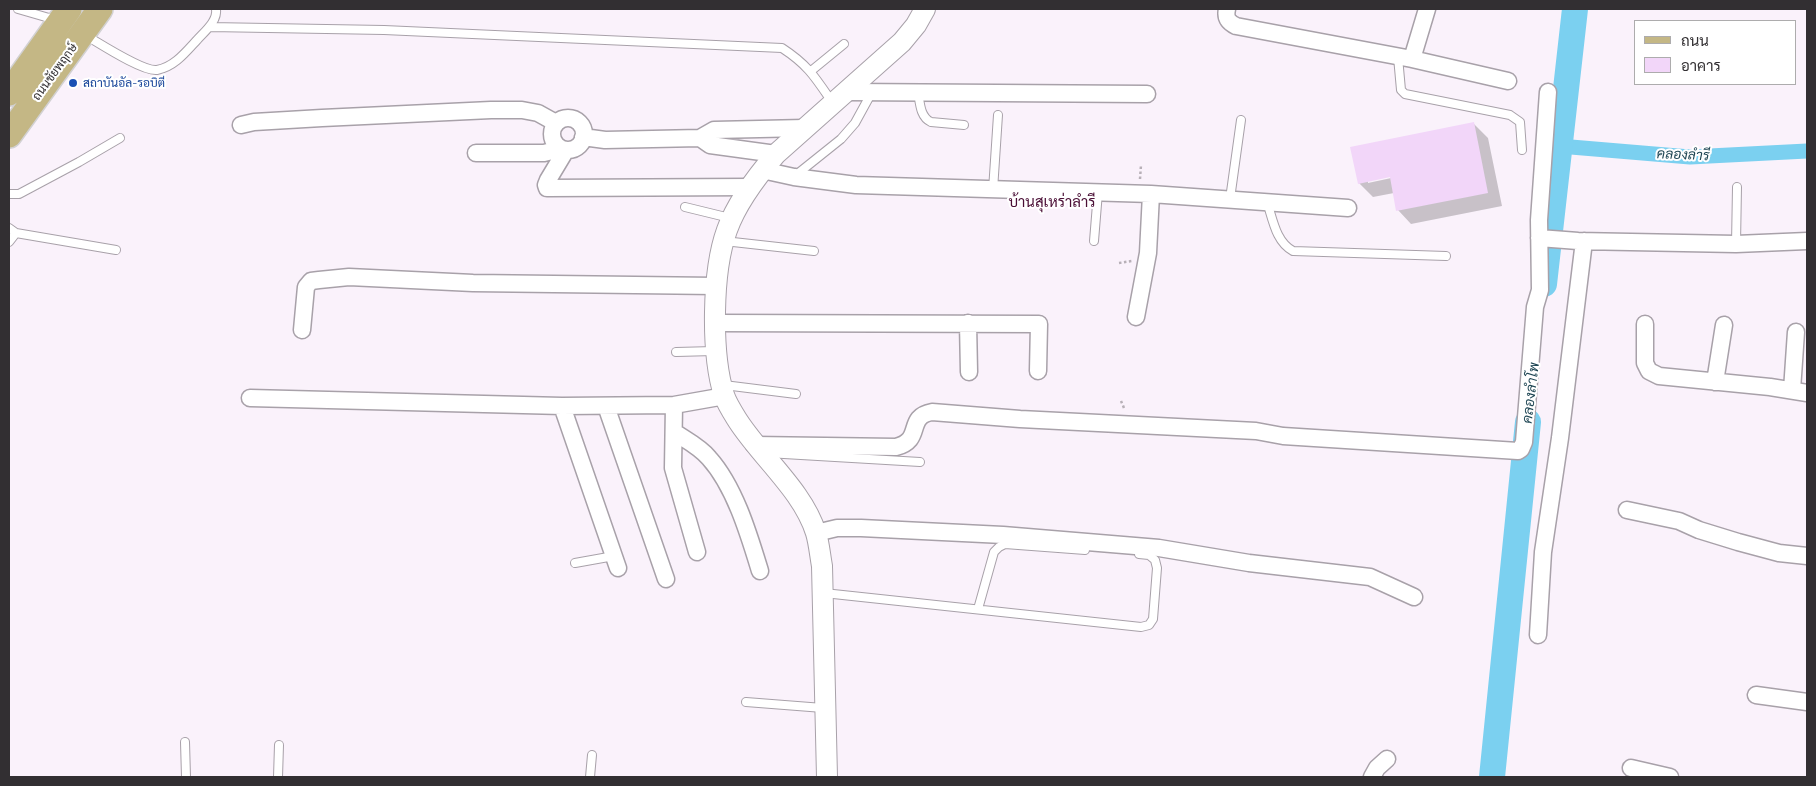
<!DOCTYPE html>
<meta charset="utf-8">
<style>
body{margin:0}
#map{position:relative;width:1816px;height:786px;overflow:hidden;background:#faf2fb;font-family:Raleway,Sarabun,sans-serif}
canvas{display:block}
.frame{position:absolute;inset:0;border:10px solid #322f32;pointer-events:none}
.legend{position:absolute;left:1634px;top:20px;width:162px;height:65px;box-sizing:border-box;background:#fff;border:1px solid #adacad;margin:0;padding:6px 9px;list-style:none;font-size:15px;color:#322f32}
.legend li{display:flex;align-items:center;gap:10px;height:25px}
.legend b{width:25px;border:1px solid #adacad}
</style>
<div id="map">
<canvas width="1816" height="786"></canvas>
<div class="frame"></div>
<ul class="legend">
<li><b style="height:6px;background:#c4b785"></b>ถนน</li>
<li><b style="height:14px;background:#f2d6f9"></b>อาคาร</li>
</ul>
</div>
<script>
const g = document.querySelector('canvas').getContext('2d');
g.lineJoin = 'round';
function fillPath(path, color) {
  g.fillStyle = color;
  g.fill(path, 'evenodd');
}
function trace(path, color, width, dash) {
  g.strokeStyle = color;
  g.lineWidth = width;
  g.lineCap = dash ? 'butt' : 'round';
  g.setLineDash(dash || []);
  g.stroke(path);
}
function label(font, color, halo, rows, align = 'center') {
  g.font = font + ' Raleway,Sarabun,sans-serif';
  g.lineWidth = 4;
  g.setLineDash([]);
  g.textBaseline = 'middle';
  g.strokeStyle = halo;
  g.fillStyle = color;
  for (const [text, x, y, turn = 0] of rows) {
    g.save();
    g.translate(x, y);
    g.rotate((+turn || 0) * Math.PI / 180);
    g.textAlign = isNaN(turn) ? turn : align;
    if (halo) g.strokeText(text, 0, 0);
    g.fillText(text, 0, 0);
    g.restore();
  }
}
fillPath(new Path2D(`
 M1474,124L1488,138L1502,206L1411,224L1398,210L1394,193L1373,197L1359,183ZM1396,175V177L1368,183V181Z`), '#0003');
trace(new Path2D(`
 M1559,146L1690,157L1807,151`), '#7bd0f0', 15);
trace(new Path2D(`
 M1544,284L1575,9
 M1492,777L1528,422`), '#7bd0f0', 26);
fillPath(new Path2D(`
 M1474,122L1488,193L1396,211L1390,177L1358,184L1350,147Z`), '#f2d6f9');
const service = new Path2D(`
 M18,9L56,20
 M210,27L384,30L782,48C808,65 815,77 832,102
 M85,35C99,43 143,72 157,70C174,67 185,53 197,40C204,32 218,21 216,9
 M1398,57L1401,90L1405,94L1510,115L1520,122L1522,150
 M811,71L844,44
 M918,92C920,103 920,117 931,122L964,125
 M796,175L841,139L855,123L872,92
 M993,190L998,115
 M9,194H19L79,162L120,138
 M1230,199L1241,120
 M1267,202C1273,220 1276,242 1293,251L1446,256
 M685,207L730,218
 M9,228L16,233L116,250
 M724,241L814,251
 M1094,241L1098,192
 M9,242L16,233
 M1736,244L1737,187
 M676,352L714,351
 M724,385L796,394
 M767,453L920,462
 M575,563L614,556
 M824,593L1141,627L1149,625L1153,619L1157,568L1155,560L1149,555L1139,554
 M978,609L994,552L999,547L1005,544L1085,550
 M746,702L823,708
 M185,742L186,777
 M278,777L279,745
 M590,777L592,755`);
const minor = new Path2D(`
 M1227,9C1225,18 1228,22 1236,26L1412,59L1427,9
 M1412,59L1508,81
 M847,92L1147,94
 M552 134a16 16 0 1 1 32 0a16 16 0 1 1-32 0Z
 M241,125L254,122L322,118L491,110H522L538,113L556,123
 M583,137L605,140L700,138
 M566,150L548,180L546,185L547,188L751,187
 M476,153H544L560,149
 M776,154L710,145L700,138L714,130L805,128
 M762,170L794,177L856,185L1151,194L1348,208
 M1539,238L1578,241L1736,244L1807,241
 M1136,317L1148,253L1151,194
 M716,323L1039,324L1038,371
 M968,323L969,372
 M1645,324V363L1649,371L1659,376L1770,387L1807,393
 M302,330L306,287L311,281L319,280L349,277L473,283L716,286
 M1715,382L1724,325
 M1792,390L1796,332
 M250,398L562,406L674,405L725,396
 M674,405L673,468L697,552
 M562,406L618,568
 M606,406L666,579
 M674,432C686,440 700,447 709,458C735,487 749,535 760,571
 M754,445L896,447C924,440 905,417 932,412L1020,419L1256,431L1283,436L1518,451L1521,449L1524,442L1535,307L1540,290L1539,220L1548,92
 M1627,510L1679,521L1699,530L1738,542L1779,553L1807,556
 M816,533L837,528H861L1003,535L1159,548L1249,563L1370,577L1414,597
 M1538,635L1543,552L1560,438L1584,241
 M1756,695L1807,702
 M1631,768L1670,777
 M1372,777L1377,768L1387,759`);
const tertiary = new Path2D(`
 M827,777L822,566C820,555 819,543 816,533C803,491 762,458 738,421C733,413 727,404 724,395C711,353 712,271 727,230C737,202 757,176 776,154L902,42L916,25L925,9`);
const primary = new Path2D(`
 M9,93L69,9
 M9,135L100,9`);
trace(service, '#a8a1a9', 10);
trace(minor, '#a8a1a9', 19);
trace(tertiary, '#a8a1a9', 22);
trace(primary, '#d2d1d2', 28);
trace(new Path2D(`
 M1140,179L1141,165
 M1119,263L1132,261
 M1121,401L1124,408`), '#b7b0b7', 2.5, [2.5, 2.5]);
trace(service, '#fff', 8);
trace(minor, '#fff', 16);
trace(tertiary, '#fff', 20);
trace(primary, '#c4b785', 25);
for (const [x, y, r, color] of [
 [73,83,5,"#1a4fb4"]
]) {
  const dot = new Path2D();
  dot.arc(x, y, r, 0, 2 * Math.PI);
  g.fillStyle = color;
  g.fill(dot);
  trace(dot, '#fff', 2);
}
label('12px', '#322f32', '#fff', [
 ["ถนนชัยพฤกษ์",55,72,-54]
]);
label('12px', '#164399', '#fff', [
 ["สถาบันอัล-รอบิตี",83,83]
], 'left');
label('italic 14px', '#1f4654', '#fff', [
 ["คลองลำรี",1683,155,2],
 ["คลองลำโพ",1531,393,-83]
]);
label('15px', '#4a0e35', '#fff', [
 ["บ้านสุเหร่าลำรี",1052,202]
]);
</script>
